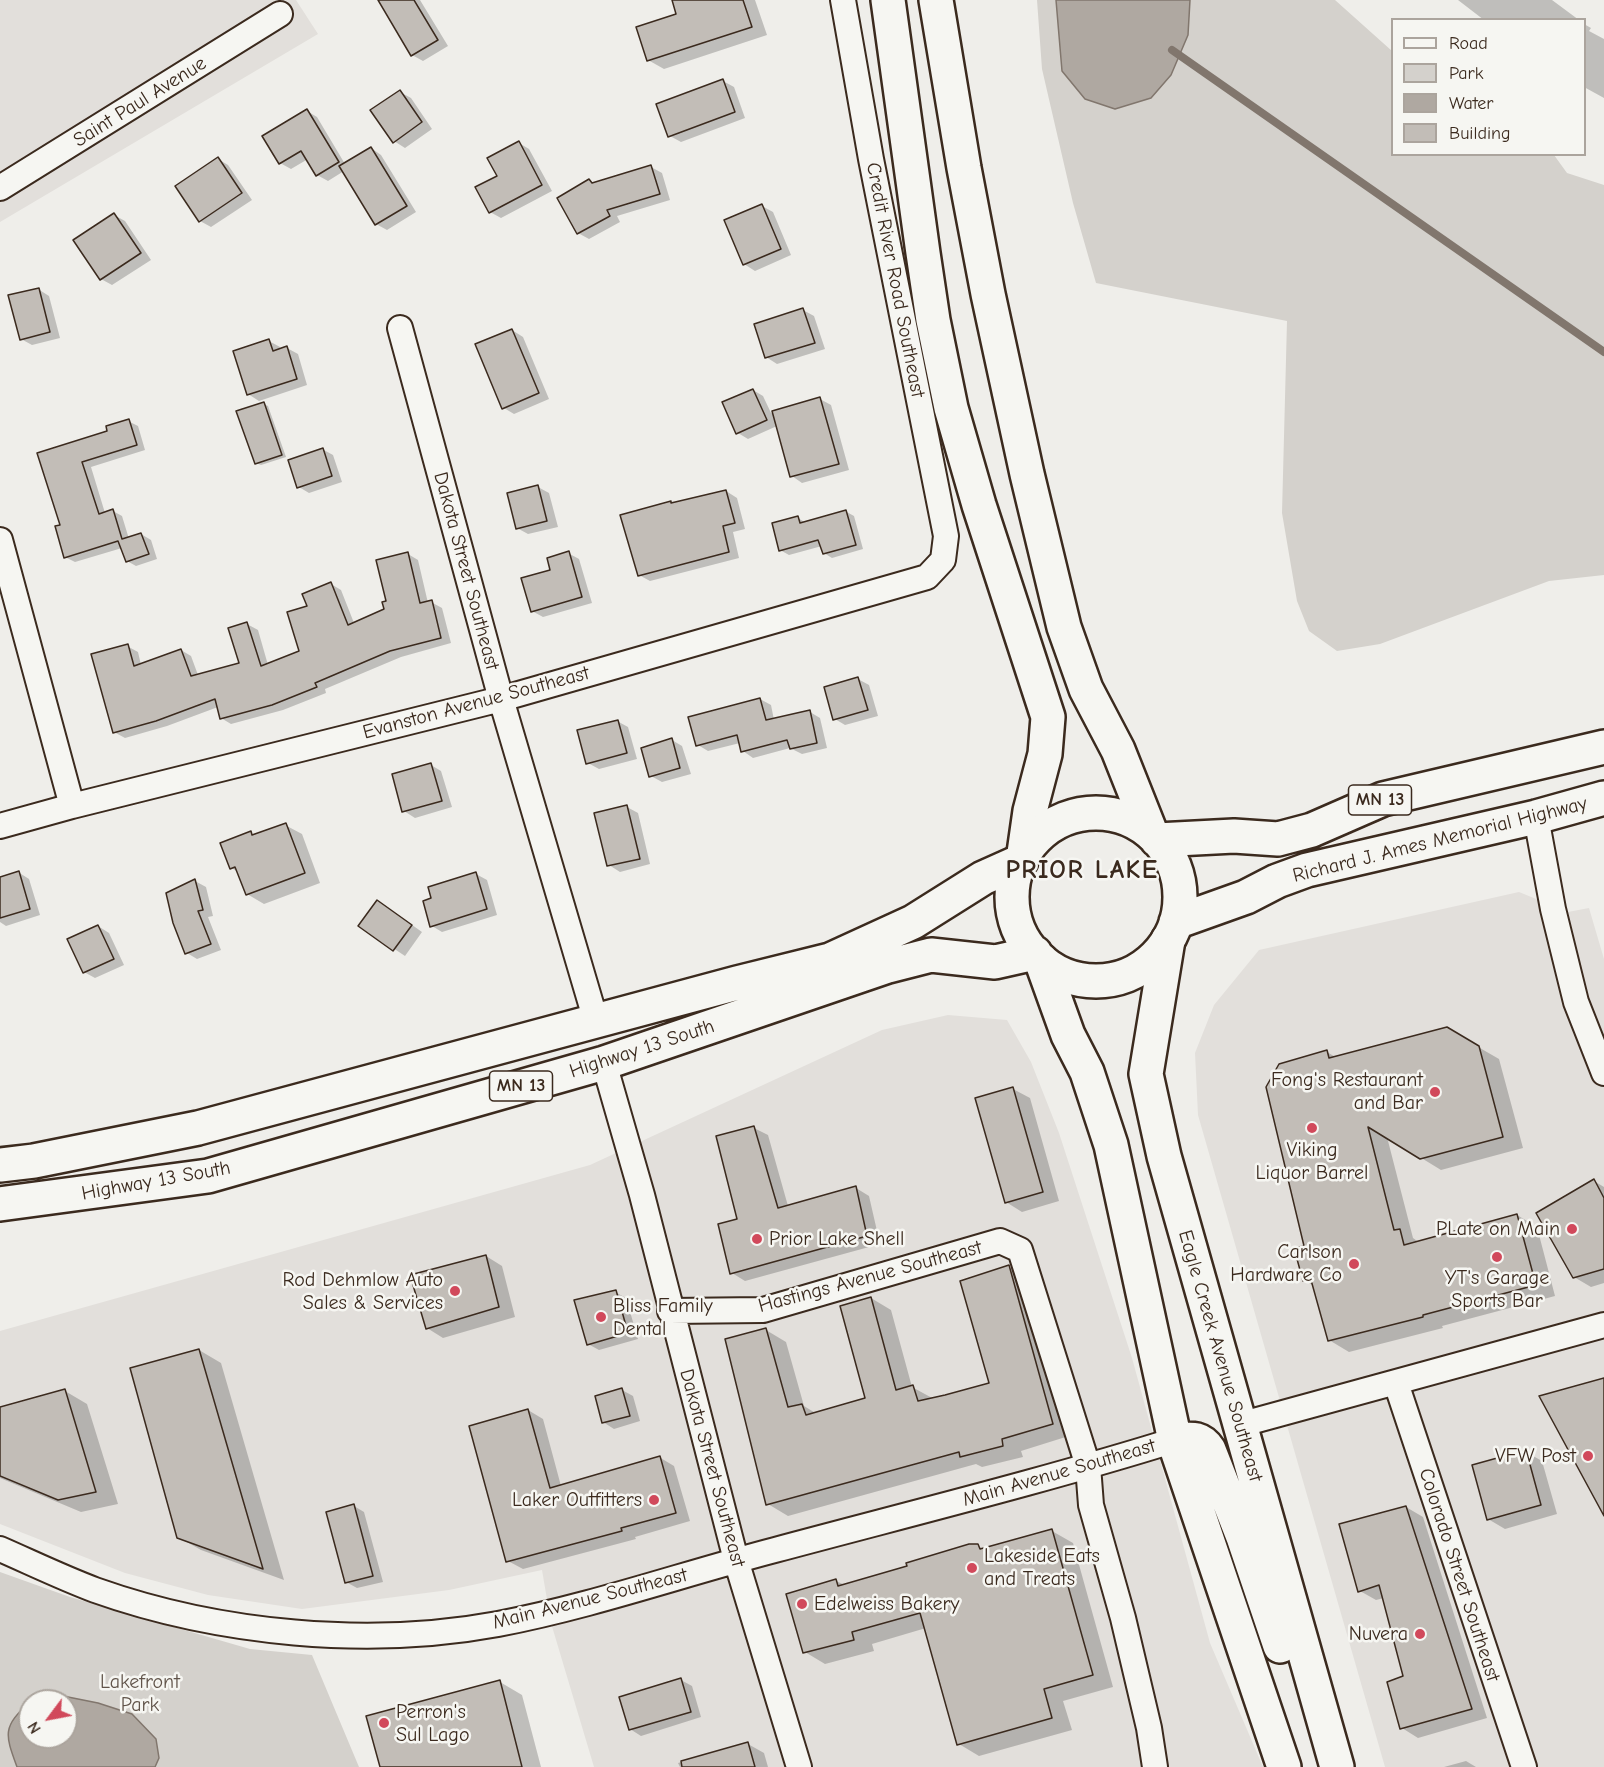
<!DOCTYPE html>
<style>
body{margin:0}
#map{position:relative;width:1604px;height:1767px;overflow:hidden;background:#efeeea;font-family:"Comic Neue",sans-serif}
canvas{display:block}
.legend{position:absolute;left:1391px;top:18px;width:195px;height:138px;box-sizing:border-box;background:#f6f6f2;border:2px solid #aba49d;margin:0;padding:8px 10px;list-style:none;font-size:18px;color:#3b2a1e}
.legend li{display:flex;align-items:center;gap:12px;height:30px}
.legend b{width:30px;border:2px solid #aba49d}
.north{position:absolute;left:18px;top:1689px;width:60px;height:60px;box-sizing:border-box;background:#f6f6f2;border:2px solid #aba49d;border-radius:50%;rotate:238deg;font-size:16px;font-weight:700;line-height:24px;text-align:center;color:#3b2a1e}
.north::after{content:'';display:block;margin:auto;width:21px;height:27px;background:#d1495b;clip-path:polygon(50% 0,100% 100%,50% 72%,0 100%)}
</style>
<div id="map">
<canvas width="1604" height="1767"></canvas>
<ul class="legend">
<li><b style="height:8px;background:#f6f6f2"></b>Road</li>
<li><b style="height:16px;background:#d4d1cc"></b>Park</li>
<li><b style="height:16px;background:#afa8a1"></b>Water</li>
<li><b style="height:16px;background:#c2bdb7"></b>Building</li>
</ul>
<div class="north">N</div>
</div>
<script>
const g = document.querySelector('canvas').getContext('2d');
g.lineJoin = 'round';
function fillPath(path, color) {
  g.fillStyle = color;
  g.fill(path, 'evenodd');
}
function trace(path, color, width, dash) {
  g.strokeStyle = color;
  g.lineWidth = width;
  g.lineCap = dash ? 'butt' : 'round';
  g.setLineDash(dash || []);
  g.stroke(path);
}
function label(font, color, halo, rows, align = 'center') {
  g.font = font + ' "Comic Neue",sans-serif';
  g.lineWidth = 5;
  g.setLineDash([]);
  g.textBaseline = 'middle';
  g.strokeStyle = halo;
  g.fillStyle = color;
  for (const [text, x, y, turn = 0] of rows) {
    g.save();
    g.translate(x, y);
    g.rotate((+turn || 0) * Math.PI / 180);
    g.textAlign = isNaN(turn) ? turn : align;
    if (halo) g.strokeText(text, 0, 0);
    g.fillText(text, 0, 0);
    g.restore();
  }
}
fillPath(new Path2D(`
 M0,0H296L318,34L0,222Z
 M1519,892L1568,912L1589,908L1604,959V1767H1385L1198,1115L1195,1053L1214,1005L1259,950Z
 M948,1015L1007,1020L1031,1062L1059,1133L1132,1358L1210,1643L1263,1767H594L551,1623L542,1570L449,1590L302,1609L208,1595L125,1573L0,1524V1331L590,1165L882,1030Z`), '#e2dfdb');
fillPath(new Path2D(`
 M1037,0H1056V8L1188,35L1190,0H1335L1392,51V154L1554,155L1567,173L1604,185V575L1549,581L1380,644L1337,651L1309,631L1297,601L1282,513L1287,321L1096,283L1073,203L1042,69Z
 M0,1572L70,1597L250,1649L312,1655L359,1767H0ZM30,1701H66V1737H30Z`), '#d4d1cc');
const water = new Path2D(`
 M1056,0H1190L1188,35L1171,75L1151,98L1115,109L1085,99L1062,71Z
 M48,1693L98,1703L132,1714L156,1739L159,1758L155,1767H17C5,1734 2,1727 30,1702V1737H66V1701H31Z`);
fillPath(water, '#afa8a1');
trace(water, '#81766d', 1.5);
fillPath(new Path2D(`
 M393,0H420L448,46L423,61L412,55Z
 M674,0H755L767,35L664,69L648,60L678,15Z
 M1458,0H1552L1579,20H1484Z
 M1584,24L1591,28L1589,31L1604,39V98L1584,87Z
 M723,81L734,87L745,118L681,142L670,136Z
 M400,92L411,98L432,129L405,148L394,141Z
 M307,111L317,117L345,164L371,148L381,155L416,212L387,230L376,224L344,171L328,181L317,175L308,159L291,169L280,163Z
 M519,143L529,149L552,191L501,218L490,212L499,176Z
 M218,159L228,165L252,200L211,227L200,221Z
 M651,167L662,173L670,200L617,216L620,222L589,239L578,233L589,181L595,184Z
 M762,206L773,212L791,255L755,271L744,264Z
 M114,215L125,221L151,260L112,285L101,279L75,240Z
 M38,289L49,296L60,338L32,345L21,339Z
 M803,310L814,316L825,349L777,364L766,357Z
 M512,330L523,337L549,399L514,414L504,408Z
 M269,341L280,347L281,350L287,348L298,354L307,385L259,401L248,394Z
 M753,390L763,396L771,413L820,399L831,405L849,470L802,483L792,476L777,426L748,439L738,433Z
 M264,404L268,406L286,457L261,465L256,463Z
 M128,421L138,426L145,450L91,467L105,513L113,511L122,516L129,539L141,534L151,540L157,559L136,566L127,561L122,548L75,562L65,557L61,526L39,454L109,432Z
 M322,449L333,455L342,482L309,493L299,487Z
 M538,487L549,493L558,527L528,534L517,528Z
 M726,491L737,498L745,529L733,532L739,558L650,581L639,575L670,503L674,504Z
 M845,511L854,516L863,549L832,558L824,553L822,546L789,555L780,550L798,518L806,523Z
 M568,553L579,559L592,603L543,617L532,611L552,571Z
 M408,554L418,560L428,603L431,602L442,608L451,643L401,657L325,689L326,693L283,710L231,724L221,718L218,707L167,726L125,738L114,732L127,646L138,652L141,665L181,650L191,656L198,675L241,664L247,624L258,630L268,665L301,652L309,607L331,584L341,590L354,623L386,610L387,602Z
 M858,679L869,685L878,716L845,725L835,719Z
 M760,699L771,705L774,720L810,712L820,718L827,748L802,754L790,748L753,758L743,751L740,743L708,751L698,745Z
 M617,721L628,727L637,759L599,769L588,763Z
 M672,740L682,746L691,774L662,782L651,776Z
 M431,765L441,771L452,807L415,818L404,811Z
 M627,807L638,813L650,864L620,872L609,865Z
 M285,825L302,834L320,883L264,904L247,894L239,873L232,868L222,843L251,833L256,836Z
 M18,872L29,879L40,915L6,926L0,922V878Z
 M476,874L487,880L497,915L442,932L432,926L433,899Z
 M195,881L206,887L213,916L208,917L221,950L197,959L187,953Z
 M388,908L422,932L405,956L360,926Z
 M98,926L109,933L124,965L95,978L84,972Z
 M1447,1029L1499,1059L1523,1148L1441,1170L1387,1137L1413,1238L1420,1243L1517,1215L1537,1227L1555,1296L1442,1326L1443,1328L1349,1352L1329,1340L1314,1286L1304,1280L1306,1247L1327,1052L1337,1058Z
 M1013,1089L1030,1098L1059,1201L1022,1212L1006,1202Z
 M754,1128L768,1135L788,1206L856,1188L869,1196L880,1244L745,1281L732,1273Z
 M1594,1181L1604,1187V1283L1591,1287L1574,1277Z
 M486,1256L502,1266L515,1317L443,1338L427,1328Z
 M1009,1267L1029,1278L1072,1435L1021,1451L1023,1457L982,1467L976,1464L788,1516L768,1504L766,1330L786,1342L804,1406L817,1414L867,1400L871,1298L891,1310L912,1387L934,1399L990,1385Z
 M615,1292L626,1298L638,1339L599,1350L588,1344Z
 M199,1350L221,1363L284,1580L201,1550L178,1537Z
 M622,1390L633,1396L640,1421L614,1429L603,1422Z
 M65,1391L87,1404L118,1504L81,1512L0,1478V1409Z
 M528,1410L543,1419L561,1486L659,1457L674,1466L690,1521L635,1537L636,1539L523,1569L508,1561Z
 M1526,1452L1542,1461L1557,1514L1505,1529L1488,1519Z
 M354,1506L364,1512L383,1582L357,1588L346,1582Z
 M1406,1507L1423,1517L1487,1718L1418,1738L1402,1728L1405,1676L1384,1598L1376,1600L1360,1591Z
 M1052,1531L1073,1543L1113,1687L1063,1701L1072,1730L979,1756L959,1744L926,1628L872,1644L874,1651L825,1664L805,1652L836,1581L845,1585L978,1546L985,1550Z
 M681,1680L692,1686L701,1717L641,1736L630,1729Z
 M500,1682L522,1695L541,1767H382Z
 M748,1744L764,1753L768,1767H680L678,1763Z
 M1466,1761L1476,1767H1444Z`), '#0003');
trace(new Path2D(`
 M1172,50L1604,352`), '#81766d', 8);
const building = new Path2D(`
 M378,0H414L438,40L411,56Z
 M672,0H743L752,27L647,61L636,27L676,14Z
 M723,79L735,112L668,137L656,104Z
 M400,90L422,122L393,143L370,110Z
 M307,109L339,162L316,176L301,151L279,164L262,136Z
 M519,141L542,185L489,213L475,187L497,176L487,158Z
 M371,147L407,206L375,225L339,166Z
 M218,157L242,193L199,222L175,186Z
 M651,165L660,194L607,210L610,216L577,234L557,198L589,179L592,183Z
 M762,204L781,249L743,265L724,220Z
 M114,213L141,253L100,280L73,240Z
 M39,288L50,332L20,340L8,295Z
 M803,308L815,343L765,358L754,324Z
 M512,329L539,393L502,409L475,344Z
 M269,339L273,351L287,346L297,379L247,395L233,351Z
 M753,389L767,420L736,434L722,402Z
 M820,397L839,464L790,477L772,411Z
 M264,402L282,455L255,464L236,411Z
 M129,419L137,445L82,462L99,514L113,509L122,539L141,533L149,554L126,562L118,541L64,558L55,526L60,525L37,453L107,431L106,426Z
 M323,448L332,476L297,488L288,460Z
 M538,485L547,521L516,529L507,493Z
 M726,490L735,523L723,526L729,552L638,576L620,515L671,501V503Z
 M846,510L856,545L823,554L818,540L779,551L772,523L798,516L800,523Z
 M569,551L582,597L531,612L521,578L550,570L547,558Z
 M408,552L420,603L432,600L441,638L390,651L315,683L317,687L272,705L220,719L215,699L156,721L113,733L91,654L128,644L134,666L181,649L191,676L239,663L228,628L247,622L261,666L299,651L287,612L307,606L302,594L331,582L348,625L384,609L382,602L386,601L376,560Z
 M858,677L868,710L833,720L824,687Z
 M760,698L766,720L810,710L817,743L790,749L787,740L741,752L737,735L696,746L688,717Z
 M618,720L627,753L586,764L577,730Z
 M672,738L680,768L649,777L641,748Z
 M431,763L442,801L402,812L392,774Z
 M627,805L640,859L607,866L594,813Z
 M286,823L305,873L246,895L235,867L230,869L220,843L251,831L252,835Z
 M19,871L30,909L0,918V877Z
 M476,872L487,909L430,927L423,901L431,898L428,887Z
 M195,879L203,910L198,911L211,944L185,954L173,923L166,893Z
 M377,900L412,925L393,951L358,926Z
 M98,925L114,959L83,973L67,939Z
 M1447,1027L1479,1046L1503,1137L1420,1159L1368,1127L1394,1230L1400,1229L1404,1245L1517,1214L1536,1285L1423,1315V1317L1328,1341L1311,1280L1303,1281L1294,1248L1304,1246L1266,1087L1279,1064L1327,1050L1329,1058Z
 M1013,1087L1043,1192L1005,1203L975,1098Z
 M754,1126L778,1208L856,1186L867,1236L730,1274L718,1224L737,1219L716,1136Z
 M1594,1179L1604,1198V1269L1573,1278L1536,1213Z
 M486,1255L499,1307L426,1329L410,1275Z
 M1009,1265L1053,1424L1002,1439L1003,1446L960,1457L959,1452L766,1505L725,1339L766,1328L788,1407L802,1404L806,1415L865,1398L840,1306L871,1297L896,1390L913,1385L918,1401L945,1395L989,1383L960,1281Z
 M616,1290L628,1333L587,1345L574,1300Z
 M199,1349L263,1569L177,1538L130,1368Z
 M1604,1378V1516L1539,1396Z
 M622,1388L630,1416L602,1423L595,1396Z
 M65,1389L96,1492L58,1500L0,1476V1407Z
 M528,1409L550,1488L660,1456L676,1513L621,1528L622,1531L506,1562L469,1426Z
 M1526,1450L1541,1505L1487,1520L1472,1465Z
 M354,1504L373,1576L345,1583L326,1512Z
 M1406,1506L1472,1709L1400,1729L1387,1682L1403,1676L1379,1585L1358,1592L1339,1524Z
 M1052,1529L1093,1675L1044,1689L1052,1718L957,1745L920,1613L852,1632L854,1640L803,1653L786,1594L836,1579L838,1586L907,1566L906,1563L969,1544H978L980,1549Z
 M681,1678L691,1712L629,1730L619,1697Z
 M500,1680L522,1767H380L366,1716Z
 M748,1742L755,1767H682L681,1761Z`);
fillPath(building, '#c2bdb7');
trace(building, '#3b2a1e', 1.5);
const minor = new Path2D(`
 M0,188L280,14
 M400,328L501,699L596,1021
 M0,540L72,806
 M1536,817L1553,909L1576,1002L1604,1073
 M0,826L72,806L501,699L927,577L943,560L946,536L871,159L843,0
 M604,1063L642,1195L736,1560L799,1767
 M670,1311L763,1310L1000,1241L1020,1250L1088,1466L1091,1505L1123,1618L1149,1728L1155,1767
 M1396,1383L1524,1767
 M1239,1425L1604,1325
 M0,1549C32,1563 63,1578 95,1590C219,1634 369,1648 498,1624C592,1606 683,1574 775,1550C909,1514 1043,1481 1175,1440`);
const secondary = new Path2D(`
 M888,0L923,253L933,320L951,408L979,505L1048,717L1045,754L1030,811L1024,853
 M936,0L964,168L988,294L1027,474L1064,627L1086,689L1118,750L1151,833
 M1168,940L1146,1074L1164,1156L1337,1767
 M1041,960L1068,1035L1087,1072L1111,1145L1177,1450L1284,1767
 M1175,1440C1190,1439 1200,1436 1209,1450L1243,1537L1280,1646`);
const primary = new Path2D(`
 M1012 897a84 84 0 1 1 168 0a84 84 0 1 1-168 0Z
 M1157,840L1234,836L1278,839L1312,830L1383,799L1604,747
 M1176,922L1246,897L1277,881L1307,870L1536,817L1604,798
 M0,1165L34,1161L198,1128L737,983L830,960L913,922L983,878L1021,861
 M0,1204L208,1176L604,1063L888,966L931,955L995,962L1035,953`);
trace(minor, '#3b2a1e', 28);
trace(secondary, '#3b2a1e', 38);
trace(primary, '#3b2a1e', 38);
trace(minor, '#f6f6f2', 24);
trace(secondary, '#f6f6f2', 33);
trace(primary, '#f6f6f2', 33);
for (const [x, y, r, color] of [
 [1435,1092,6,"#d1495b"],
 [1312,1128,6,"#d1495b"],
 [1572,1229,6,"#d1495b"],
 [757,1239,6,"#d1495b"],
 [1497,1257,6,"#d1495b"],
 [1354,1264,6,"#d1495b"],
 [455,1291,6,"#d1495b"],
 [601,1317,6,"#d1495b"],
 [1588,1456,6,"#d1495b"],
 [654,1500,6,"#d1495b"],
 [972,1568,6,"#d1495b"],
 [802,1604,6,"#d1495b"],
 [1420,1634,6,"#d1495b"],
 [384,1723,6,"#d1495b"]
]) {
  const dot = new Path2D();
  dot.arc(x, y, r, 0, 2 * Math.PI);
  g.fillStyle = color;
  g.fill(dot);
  trace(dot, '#f6f6f2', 2);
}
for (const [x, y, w] of [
 [1380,800,63],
 [521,1086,63]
]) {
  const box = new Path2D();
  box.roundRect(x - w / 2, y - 15, w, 30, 4.5);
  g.fillStyle = '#f6f6f2';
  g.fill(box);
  trace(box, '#3b2a1e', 1.5);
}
label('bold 18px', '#3b2a1e', null, [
 ["MN 13",1380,800],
 ["MN 13",521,1086]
]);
label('20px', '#3b2a1e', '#f6f6f2', [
 ["Saint Paul Avenue",140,102,-32],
 ["Credit River Road Southeast",895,280,79],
 ["Dakota Street Southeast",466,571,75],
 ["Evanston Avenue Southeast",476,703,-15],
 ["Richard J. Ames Memorial Highway",1440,840,-14],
 ["Highway 13 South",642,1049,-18],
 ["Highway 13 South",156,1181,-10],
 ["Hastings Avenue Southeast",870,1277,-15],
 ["Eagle Creek Avenue Southeast",1220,1356,74],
 ["Dakota Street Southeast",712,1468,75],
 ["Main Avenue Southeast",1059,1473,-16],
 ["Colorado Street Southeast",1459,1575,72],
 ["Main Avenue Southeast",590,1599,-14]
]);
label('20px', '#3b2a1e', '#f6f6f2', [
 ["Fong's Restaurant",1423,1080],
 ["and Bar",1423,1103],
 ["Viking",1312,1150,"center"],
 ["Liquor Barrel",1312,1173,"center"],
 ["PLate on Main",1560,1229],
 ["Prior Lake Shell",769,1239,"left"],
 ["Carlson",1342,1252],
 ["Hardware Co",1342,1275],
 ["YT's Garage",1497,1278,"center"],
 ["Sports Bar",1497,1301,"center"],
 ["Rod Dehmlow Auto",443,1280],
 ["Sales & Services",443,1303],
 ["Bliss Family",613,1306,"left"],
 ["Dental",613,1329,"left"],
 ["VFW Post",1576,1456],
 ["Laker Outfitters",642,1500],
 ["Lakeside Eats",984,1556,"left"],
 ["and Treats",984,1579,"left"],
 ["Edelweiss Bakery",814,1604,"left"],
 ["Nuvera",1408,1634],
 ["Perron's",396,1712,"left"],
 ["Sul Lago",396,1735,"left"]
], 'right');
label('20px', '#61544a', '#f6f6f2', [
 ["Lakefront",140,1682],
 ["Park",140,1705]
]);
g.letterSpacing = '1.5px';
label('bold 26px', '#3b2a1e', '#f6f6f2', [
 ["PRIOR LAKE",1082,871]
]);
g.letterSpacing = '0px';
</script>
